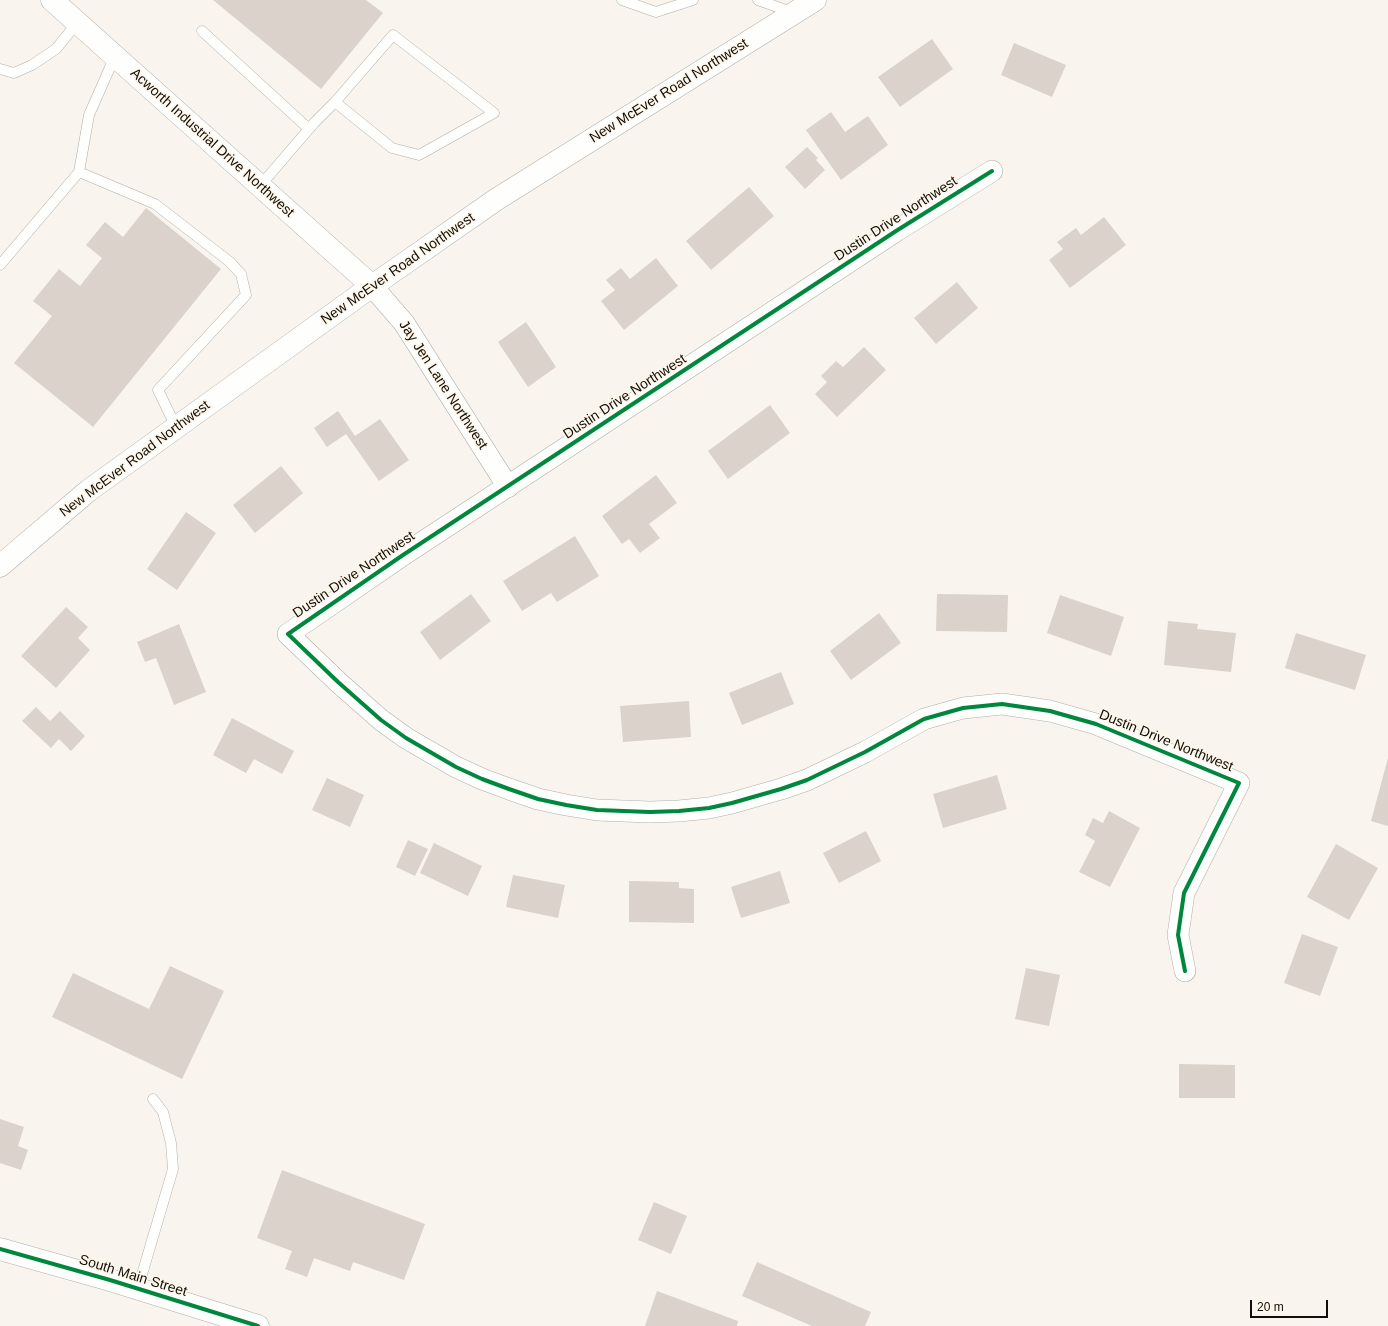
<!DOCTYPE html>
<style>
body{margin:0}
#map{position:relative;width:1388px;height:1326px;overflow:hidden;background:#f9f5ee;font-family:Arial,sans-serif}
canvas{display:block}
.scale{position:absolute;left:1250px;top:1300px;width:78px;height:18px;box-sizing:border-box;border:2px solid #110e0a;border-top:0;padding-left:5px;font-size:12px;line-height:14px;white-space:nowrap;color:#110e0a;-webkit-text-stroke:3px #fef6e9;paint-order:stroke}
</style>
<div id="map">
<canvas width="1388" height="1326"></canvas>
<div class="scale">20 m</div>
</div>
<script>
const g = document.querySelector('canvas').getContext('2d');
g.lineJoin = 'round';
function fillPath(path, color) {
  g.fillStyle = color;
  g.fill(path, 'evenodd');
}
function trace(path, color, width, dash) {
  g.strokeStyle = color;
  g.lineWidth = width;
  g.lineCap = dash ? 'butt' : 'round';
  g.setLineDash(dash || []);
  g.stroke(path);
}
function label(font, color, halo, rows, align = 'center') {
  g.font = font + ' Arial,sans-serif';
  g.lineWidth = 3;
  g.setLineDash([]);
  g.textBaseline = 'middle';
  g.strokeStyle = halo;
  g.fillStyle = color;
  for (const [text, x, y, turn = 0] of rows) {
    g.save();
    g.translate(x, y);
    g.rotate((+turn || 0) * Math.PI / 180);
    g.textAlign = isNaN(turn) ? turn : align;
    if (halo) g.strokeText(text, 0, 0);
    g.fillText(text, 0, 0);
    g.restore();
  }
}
fillPath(new Path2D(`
 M213,0H366L383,13L321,89Z
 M932,39L953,69L900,107L878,77Z
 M1014,43L1066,65L1052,97L1001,75Z
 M831,112L845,132L868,116L888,145L841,180L806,130Z
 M807,147L818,158L816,160L825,170L805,189L785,167Z
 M749,187L774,216L711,270L686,241Z
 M146,208L221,269L93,427L14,363L52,316L33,301L59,269L80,286L102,258L86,245L105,222L123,237Z
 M1104,217L1126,245L1070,288L1049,260L1063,249L1057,242L1076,228L1081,235Z
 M656,258L678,286L624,330L601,301L615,290L606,280L621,268L630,279Z
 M957,282L978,308L936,344L914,318Z
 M526,322L556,367L528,387L498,342Z
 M864,347L886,370L837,417L815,394L827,382L821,376L836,361L843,367Z
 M770,405L790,433L728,479L708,451Z
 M338,411L355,436L380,419L409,460L379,481L346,434L327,447L314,428Z
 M281,466L303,493L255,533L233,505Z
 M656,475L677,503L649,524L660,538L640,553L629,539L622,544L602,516Z
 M186,512L216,533L177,590L147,569Z
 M575,536L599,576L557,602L551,593L522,611L503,581Z
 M471,594L491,621L440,660L420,632Z
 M937,594L1008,595L1007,632L936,631Z
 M1060,595L1124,617L1111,656L1047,633Z
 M66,607L88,627L78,638L90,650L56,688L21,656Z
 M879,613L901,643L851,680L830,651Z
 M1168,621L1198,624L1197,629L1236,633L1231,672L1164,665Z
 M179,624L206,692L174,705L156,658L145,662L137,642Z
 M1296,633L1366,655L1355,690L1285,668Z
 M781,672L794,704L742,725L729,693Z
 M689,701L691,737L623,742L620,706Z
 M36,707L50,721L60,711L85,736L71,751L59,739L51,748L22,721Z
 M232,718L294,751L282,774L254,759L246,773L213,755Z
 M1388,758V826L1371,821Z
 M997,775L1007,809L943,828L933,794Z
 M327,778L364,795L350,827L312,810Z
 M1109,811L1140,828L1110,887L1079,872L1095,841L1085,835L1093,818L1103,823Z
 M866,831L881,861L839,883L823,853Z
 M408,840L428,849L415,876L396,867Z
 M434,843L482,866L468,896L420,873Z
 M1336,844L1378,868L1349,920L1307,897Z
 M780,871L790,903L741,918L731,887Z
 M513,875L565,885L558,918L506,907Z
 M629,881L679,882V888L694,889V923L629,922Z
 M1302,934L1338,947L1320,996L1284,983Z
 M170,966L224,991L182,1079L52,1017L73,973L149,1009Z
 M1026,968L1060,975L1049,1026L1015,1019Z
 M1179,1064L1235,1065V1098H1179Z
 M0,1119L24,1127L18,1146L28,1150L21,1170L0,1163Z
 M282,1170L425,1224L404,1280L353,1262L350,1271L314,1258L307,1277L285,1269L292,1251L257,1238Z
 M654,1202L687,1216L671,1254L638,1240Z
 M757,1262L871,1312L865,1326H812L742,1296Z
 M657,1291L738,1321L737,1326H645Z`), '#dad2cb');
const lane = new Path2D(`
 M622,0L656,12L693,0
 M758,0L794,13
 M202,31L309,129
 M0,69L14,73L32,65L56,49L77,23
 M79,172L155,204L230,262L241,274L246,295L158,390L176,427
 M260,186L314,123L335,102L392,148L419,155L494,113L393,35L335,102
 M0,265L79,172L89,115L115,56
 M138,1288L173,1169L171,1143L163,1112L153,1099`);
const street = new Path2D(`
 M992,171L896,231L403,555L288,634L338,682L381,720L406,738L456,767L482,779L509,789L538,799L566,805L597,810L650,812L679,811L709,808L732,803L781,789L807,780L865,752L924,719L963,708L1002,704L1050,711L1096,724L1239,783L1184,893L1178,935L1185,971
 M372,286L404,323L508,487`);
const secondary = new Path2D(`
 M52,0L372,286
 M0,566L88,491L372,286L497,199L815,0
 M0,1249L110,1280L258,1326`);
trace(lane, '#b0aea9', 11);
trace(street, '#b0aea9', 22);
trace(secondary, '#b0aea9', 23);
trace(lane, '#fefefc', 10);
trace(street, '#fefefc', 21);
trace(secondary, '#fefefc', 22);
trace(new Path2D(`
 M992,171L896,231L403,555L288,634L338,682L381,720L406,738L456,767L482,779L509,789L538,799L566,805L597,810L650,812L679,811L709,808L732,803L781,789L807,780L865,752L924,719L963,708L1002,704L1050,711L1096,724L1239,783L1184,893L1178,935L1185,971
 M0,1249L110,1280L258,1326`), '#00873e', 4);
label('14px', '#110e0a', '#fef6e9', [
 ["New McEver Road Northwest",669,91,-32],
 ["Acworth Industrial Drive Northwest",212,143,42],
 ["Dustin Drive Northwest",896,219,-33],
 ["New McEver Road Northwest",398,269,-35],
 ["Jay Jen Lane Northwest",443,385,57],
 ["Dustin Drive Northwest",625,397,-33],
 ["New McEver Road Northwest",135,459,-37],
 ["Dustin Drive Northwest",354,575,-34],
 ["Dustin Drive Northwest",1166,741,22],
 ["South Main Street",133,1276,17]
]);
</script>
